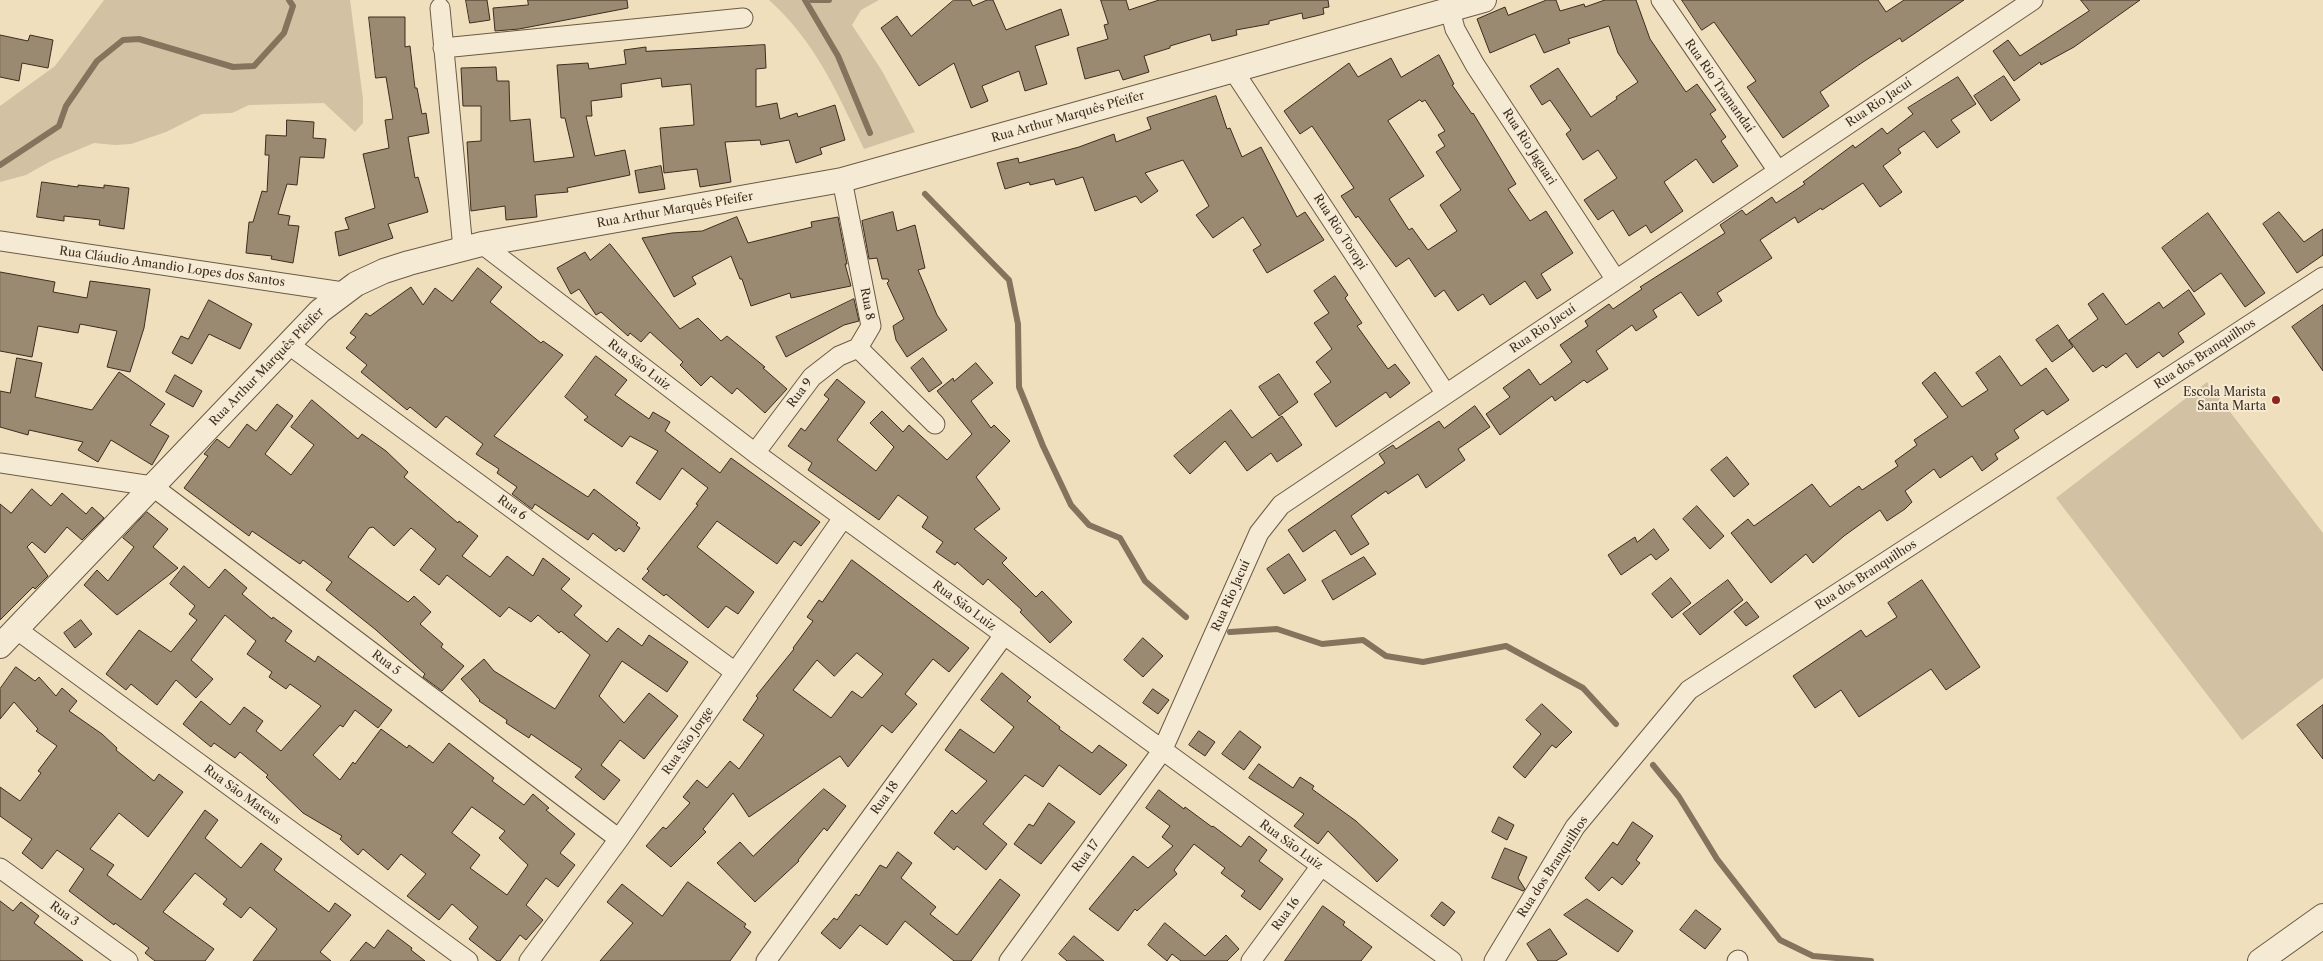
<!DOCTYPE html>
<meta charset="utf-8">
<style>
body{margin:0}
canvas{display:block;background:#f0dfbd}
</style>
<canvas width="2323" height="961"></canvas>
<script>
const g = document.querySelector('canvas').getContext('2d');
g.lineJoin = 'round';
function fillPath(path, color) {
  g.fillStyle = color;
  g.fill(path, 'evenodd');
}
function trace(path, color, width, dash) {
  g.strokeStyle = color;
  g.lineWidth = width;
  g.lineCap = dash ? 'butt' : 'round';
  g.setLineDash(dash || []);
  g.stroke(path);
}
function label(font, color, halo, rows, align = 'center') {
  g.font = font + ' "Libre Caslon Text",serif';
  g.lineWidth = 4;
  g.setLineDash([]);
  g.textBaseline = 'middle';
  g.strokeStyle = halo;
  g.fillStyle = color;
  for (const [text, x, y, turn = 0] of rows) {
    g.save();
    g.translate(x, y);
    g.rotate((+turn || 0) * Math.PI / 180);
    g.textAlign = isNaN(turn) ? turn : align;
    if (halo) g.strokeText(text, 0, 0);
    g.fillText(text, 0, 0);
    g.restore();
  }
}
fillPath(new Path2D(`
 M104,0H350L363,99V123L355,132L324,103L249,105L232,113L202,114L166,132L131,144L115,145L94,143L51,161L26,175L0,182V106L55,66Z
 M769,0H879L861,10L852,25L882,71L915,132L864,149C837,93 816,42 769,0Z
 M2207,382L2323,533V678L2242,740L2056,498Z`), '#d2c1a2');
trace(new Path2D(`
 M805,0L838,56L870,133
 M812,0H829
 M0,165L59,126L66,106L97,61L123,40L139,39L233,67L254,66L284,33L293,6L289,0
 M925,194L1009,280L1018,324L1019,387L1043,446L1071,505L1089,525L1120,538L1145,581L1186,617
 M1230,632L1277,629L1322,644L1363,640L1386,656L1423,662L1506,646L1583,688L1616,724
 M1653,765L1679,797L1717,859L1780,940L1813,956L1871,961`), '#84735d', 6);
const building = new Path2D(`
 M466,0H487L490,20L470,23Z
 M528,0H627L628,8L519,29L495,31L493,8L528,5Z
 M954,0H970L973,6L987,0H993L1006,30L1061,9L1069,35L1035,46L1047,84L1025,91L1019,71L982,86L988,101L971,108L954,63L919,86L881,28L897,16L911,36Z
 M1101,0H1126L1129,10L1159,0H1328L1329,7L1323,8L1324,14L1303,19L1302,13L1269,21V24L1236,30L1237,35L1212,41L1210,34L1170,46V48L1144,56L1149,72L1123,80L1119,70L1085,79L1077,48L1108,39L1104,25L1108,24Z
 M1547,0H1556L1560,11L1584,4L1585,7L1605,0H1636L1650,39L1686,92L1697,84L1716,110L1710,114L1726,137L1721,141L1738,166L1713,183L1696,159L1664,182L1683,211L1651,233L1646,225L1629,236L1613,210L1598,220L1584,200L1617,178L1598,150L1583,160L1566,134L1571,130L1550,100L1542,105L1530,86L1558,68L1591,117L1617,99L1616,97L1638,82L1618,53L1609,26L1568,39L1570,43L1544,53L1535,34L1490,53L1477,19L1505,7L1508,15Z
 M1682,0H1878L1886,12L1904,0H1964L1902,42L1900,38L1863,62L1820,92L1829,106L1783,138L1747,87L1756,81L1714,22L1702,30Z
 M2081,0H2140L2074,47L2041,65L2040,62L2014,81L1993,51L2008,40L2020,56L2089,11Z
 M369,17H405V47L410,46L415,88H417L422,114L426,113L429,133L408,137L415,178L418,177L428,212L388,224L393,238L339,256L335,232L349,229L345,218L375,208L363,154L389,148L385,120L393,119L386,77L376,78Z
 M0,35L28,41L30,35L53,40L48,68L22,63L19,81L0,77Z
 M765,45L766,68L756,69V107L777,103L780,119L797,113L798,117L835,105L845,140L820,148L822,154L796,163L789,140L761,145L760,140L725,142L731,182L700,187L697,169L664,173L660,128L694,125L691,84L662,87L661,78L621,84L622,97L591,101L592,116H586L595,156L625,150L630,175L567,188L568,192L535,195L537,217L506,220L505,206L471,211L467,142L481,141V106H463L461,68L496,67L497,81H509L510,121L530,119L534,162L574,157L565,118H561L557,65L588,63L589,69L626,64L624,50L646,47V51Z
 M1439,55L1454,84L1452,85L1472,114L1473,113L1516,184L1508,189L1530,221L1546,211L1573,253L1541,274L1551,290L1537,299L1525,281L1490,305L1483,294L1458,311L1444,290L1435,297L1409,258L1396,267L1358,216L1356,218L1341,196L1354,188L1312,126L1300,134L1284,111L1349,63L1358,77L1391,58L1401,77ZM1420,100L1422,102L1425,100L1445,131L1438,135L1445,146L1436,152L1461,190L1440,205L1457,231L1428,250L1412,228L1409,230L1389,199L1424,176L1388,121Z
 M2004,76L2020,100L1991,121L1974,96Z
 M1958,77L1976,104L1951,120L1960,132L1937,148L1924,131L1898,149L1901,153L1883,166L1902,192L1880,207L1863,183L1822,210L1821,208L1798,223L1795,217L1760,240L1772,258L1717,293L1722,301L1698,316L1681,292L1653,310L1657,317L1636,331L1632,325L1596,351L1608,369L1587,383L1584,380L1555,401L1552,396L1500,435L1486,414L1510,397L1503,388L1529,369L1540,385L1572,362L1560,345L1588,326L1585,321L1609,304L1613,309L1642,289L1640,287L1725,233L1720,225L1742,210L1746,215L1772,197L1776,203L1805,184L1803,182L1853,145L1855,148L1882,128L1887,134L1913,114L1908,108Z
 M1216,96L1227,129L1230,128L1242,157L1261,147L1297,217L1305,212L1324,240L1267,273L1253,250L1261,245L1243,217L1213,238L1196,215L1209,206L1183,160L1145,173L1158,191L1141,203L1136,196L1095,211L1083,177L1056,185L1054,179L1030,185L1029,182L1005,189L997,163L1018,158L1019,163L1079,147L1114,134L1116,142L1151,129L1147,118Z
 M287,120L314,122L313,138L326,139L324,158L300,157L297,185L287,184L278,214L290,216L288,225L299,226L293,263L271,259L272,256L246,253L249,222H253L262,191L267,192L269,155H265L266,135L286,136Z
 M661,166L665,189L639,193L635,171Z
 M42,182L78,187V185L104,188V185L129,188L124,229L99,225L100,220L64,216V221L37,217Z
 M893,212L897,231L915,225L925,268L918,270L937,315L947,330L907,357L896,340L893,326L904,319L887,283L889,281L888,279H882L877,258L869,259L862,221Z
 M2279,212L2304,242L2323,229V255L2297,273L2263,224Z
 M2208,213L2265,293L2245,307L2221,273L2194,292L2162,248Z
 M737,217L748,243L812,227L811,222L838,217L847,264H845L851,286L791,298L790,293L751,306L742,279H740L731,256L692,277L696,284L674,297L642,238L672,233L702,231Z
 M610,244L680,329L698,318L721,341L727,336L765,367L763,368L787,389L765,413L737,388L732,394L711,376L701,386L680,365L683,362L650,332L641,342L630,333L628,336L601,312L596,315L579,289L571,294L557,268L585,252L590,260Z
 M478,268L502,287L490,302L541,343L543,341L563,355L494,436L588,497L594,489L638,523L636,525L640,528L624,552L619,548L616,551L593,533L588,540L535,504L532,509L512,494L517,487L497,473L499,469L476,454L483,444L446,416L436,428L410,407L407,410L361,372L367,365L346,348L356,337L350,333L366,313L370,316L411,287L423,305L435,288L452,301Z
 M0,272L55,282L53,292L87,298L90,281L150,289L144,328L130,372L107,367L117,331L80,324L78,333L38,326L32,357L0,351Z
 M1335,276L1348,295L1345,298L1362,323L1357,326L1388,369L1395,364L1410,383L1390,398L1386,392L1336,427L1314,394L1331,382L1316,362L1332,349L1314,323L1329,313L1314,291Z
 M2189,290L2205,314L2178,333L2184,342L2163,357L2159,352L2137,368L2126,353L2106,368L2103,365L2093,372L2069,340L2098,319L2088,304L2103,293L2126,325L2159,302L2163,308Z
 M854,299L859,321L844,325L786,357L776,337Z
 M209,300L252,324L240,349L209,334L192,364L172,353L181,336L188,339Z
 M2323,305V371L2292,327Z
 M2058,325L2073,347L2052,362L2036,340Z
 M596,356L627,380L615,395L649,419L653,412L670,422L665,431L720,473L731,458L820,522L801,546L794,541L777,564L717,521L697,547L754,592L738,614L726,606L708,628L666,594L664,596L642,579L649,571L647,569L698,505L696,504L708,488L682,468L660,500L636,483L658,451L630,436L622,447L584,420L588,417L565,397Z
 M2000,356L2021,386L2046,368L2069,400L2047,415L2043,410L2014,430L2019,438L1995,454L1998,459L1982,471L1972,456L1940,478L1934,469L1905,491L1912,502L1905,509L1887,521L1880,510L1844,536L1813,563L1806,554L1771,583L1731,533L1748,519L1754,526L1812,484L1830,507L1859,486L1862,490L1898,466L1895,461L1917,445L1914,440L1948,417L1922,383L1935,372L1962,407L1988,390L1976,373Z
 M17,358L42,363L35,397L92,410L119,372L165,404L150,425L169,436L152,465L111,440L98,462L78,450L83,442L29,430L28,435L0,427V391L10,393Z
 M923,358L942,383L929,392L911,368Z
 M976,363L993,383L971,401L991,428L994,425L1010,441L976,477L1000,509L974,529L1007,558L1002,563L1036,597L1042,591L1072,622L1050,643L1020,612L1022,610L988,579L983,585L957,562L955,565L936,552L943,542L922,527L928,517L898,495L879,520L808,470L812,463L788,446L801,428L805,431L829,399L824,395L837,379L865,402L837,440L876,471L894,447L870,423L882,411L903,432L909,425L947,460L972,434L937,391L953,378L954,381Z
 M1279,374L1298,402L1279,416L1259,387Z
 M175,375L202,391L193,407L166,392Z
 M312,400L358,439L362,434L386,451L408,472L404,477L458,523L459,521L478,536L462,556L490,577L507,556L533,576L543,558L570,579L561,589L582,606L574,615L607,642L618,628L642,646L649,635L688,662L667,692L622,661L599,696L624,723L649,693L678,716L644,759L620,740L601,765L620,780L604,800L575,777L582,769L531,734L529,738L506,723L507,720L479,701L480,700L461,679L484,659L494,671L555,709L590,655L561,631L559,633L538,615L531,622L509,607L500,617L447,575L439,585L420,570L436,549L411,528L394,546L373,527L369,528L348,557L408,602L414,596L431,612L420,624L443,644L441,647L464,666L442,691L423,677L425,674L376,630L326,590L332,582L303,560L300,564L252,531L249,536L184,488L208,456L204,454L217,439L229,448L247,424L256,431L277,404L293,416L265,454L291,475L314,445L291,427Z
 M1475,406L1490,427L1458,449L1465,460L1426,488L1418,474L1388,494L1386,491L1351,516L1369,544L1351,555L1335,530L1303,552L1288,530L1385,463L1379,454L1393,445L1396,449L1439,421L1444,428Z
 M1231,410L1252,438L1282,416L1302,445L1277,462L1271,453L1247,471L1225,441L1190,474L1174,456Z
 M1727,457L1749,484L1734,497L1711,470Z
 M32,489L51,506L62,493L86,514L92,507L104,518L82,540L67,527L45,553L32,542L27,547L48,576L35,589L33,587L0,620V504L11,513Z
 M1697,506L1724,536L1710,549L1683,519Z
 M147,512L168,529L153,547L178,568L117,615L84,585L97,570L108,581L134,547L123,538Z
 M1654,529L1669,550L1656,560L1651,554L1621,575L1608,555L1635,537L1637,542Z
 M1289,554L1306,580L1284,594L1267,569Z
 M1364,557L1376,574L1333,600L1322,581Z
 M852,560L969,648L949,672L933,659L905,694L917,704L892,733L882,725L848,767L840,756L749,817L733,793L703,829L706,832L671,867L646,846L663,827L666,829L690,803L683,797L697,780L707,788L730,761L739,769L764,735L743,720L758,698L756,696L794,649L793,648L813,621L807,617L819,600L822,602ZM857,653L883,674L862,698L852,691L831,718L793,690L817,660L834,676Z
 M184,566L209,588L225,569L247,588L242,594L272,619L273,617L292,631L285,641L315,662L318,656L392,710L378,728L355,710L343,727L340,725L313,755L340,780L353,762L355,764L381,729L407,748L409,745L433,763L449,743L494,778L492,781L524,805L533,794L549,808L546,810L575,834L560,853L575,865L558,887L546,878L526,905L543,920L526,940L520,935L500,961H497L469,939L478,927L452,904L439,920L407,896L426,874L401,854L388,870L363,849L358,855L340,839L342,836L303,813L266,777L268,775L240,752L235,758L214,743L211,747L183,724L201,701L230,725L244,707L263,721L256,731L281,751L321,706L290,684L286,689L269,677L272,672L247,654L256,641L225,615L191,660L213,679L196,698L176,680L157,705L131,684L126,690L106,674L139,630L171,652L197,620L189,614L195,606L170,584ZM472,807L505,831L499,838L528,865L507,895L470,868L480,855L452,833Z
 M1671,578L1691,603L1672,618L1652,594Z
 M1728,580L1743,600L1700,635L1683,614Z
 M1922,580L1980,667L1946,690L1931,669L1859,717L1841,690L1815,708L1793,676L1861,630L1866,637L1897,617L1888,603Z
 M1747,602L1759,617L1746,626L1734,612Z
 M81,620L92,634L75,648L64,633Z
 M1143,638L1163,656L1143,677L1124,660Z
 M16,667L35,681L39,677L56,696L62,688L77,701L69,711L102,734L117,748L116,750L154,781L159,774L183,792L148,837L119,813L90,849L114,865L107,875L141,900L205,810L218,820L205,838L241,868L261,843L282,859L274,870L329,912L335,903L351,915L320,952L331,961H253L277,929L250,907L241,918L223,904L227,899L195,873L163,912L214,949L205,961H155L145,953L149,948L115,923L114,925L69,891L84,869L57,850L42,869L22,853L32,839L0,816V787L20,801L41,773L38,771L57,746L36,731L38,729L14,702L0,719V689Z
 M1002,673L1031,697L1027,701L1060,727L1059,729L1092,753L1099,745L1127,765L1100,795L1059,765L1043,787L1025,775L983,824L1007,844L986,870L957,846L954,850L934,833L952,810L956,814L987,781L945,750L960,729L994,753L1014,727L981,700Z
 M1153,689L1169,700L1158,714L1143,703Z
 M1542,704L1572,732L1556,748L1552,745L1525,778L1513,767L1541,734L1526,720Z
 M2323,705V759L2297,725Z
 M1199,731L1215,742L1205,756L1189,745Z
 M1240,731L1261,747L1244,770L1222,754Z
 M1259,764L1293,788L1300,777L1314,786L1312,789L1356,821L1398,860L1377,882L1328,831L1318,844L1294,826L1304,814L1249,778Z
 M824,789L846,806L827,831L824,828L798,860L799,861L755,902L717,863L740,842L753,856Z
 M1159,790L1184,809L1185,807L1212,827L1213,826L1241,847L1249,836L1267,850L1259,861L1283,879L1260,910L1241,896L1245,891L1221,873L1225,868L1194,844L1174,870L1177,874L1137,911L1135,909L1118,931L1089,909L1133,856L1148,868L1173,846L1162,837L1170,826L1146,808Z
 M1049,803L1075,822L1041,864L1014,844L1029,824L1033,826Z
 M1499,817L1514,825L1507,840L1492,832Z
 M1633,822L1653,836L1636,860L1640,863L1622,885L1612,877L1599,891L1585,878L1613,842L1617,845Z
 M1505,848L1527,857L1518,878L1525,889L1523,891L1492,878Z
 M898,852L912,863L901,878L936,907L930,914L957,935L1000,879L1020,895L971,961H954L905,921L887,945L860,925L840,949L821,933L834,918L837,920L856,894L859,896L880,865L886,868Z
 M688,882L746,924L744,927L751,932L730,961H600L633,923L607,902L622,884L662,916Z
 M1587,899L1633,931L1618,952L1564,915Z
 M0,901L13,911L21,902L39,916L34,923L83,961H0Z
 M1442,902L1455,912L1444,926L1431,916Z
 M1323,906L1345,922L1343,925L1372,947L1361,961H1285Z
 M1696,910L1721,929L1705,949L1680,930Z
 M1165,923L1205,956L1226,935L1239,949L1227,961H1181L1172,954L1167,961L1148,945Z
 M1550,929L1567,954L1556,961H1538L1527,944Z
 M388,930L412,948L411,950L425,961H350L366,942L374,948Z
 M1074,936L1104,961H1067L1059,954Z`);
fillPath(building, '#9a8a71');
trace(building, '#3d2d1f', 1);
const minor = new Path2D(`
 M1661,0L1778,171
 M440,8L463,249
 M1450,10L1455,29L1475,65L1616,280
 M443,48L743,18
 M1233,70L1446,394
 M842,180L871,326L858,348
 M0,241L343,292
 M482,244L755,453L1452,961
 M288,344L735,672
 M858,348L935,424
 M755,453L812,377L839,356L858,348
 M0,463L152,486L619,839
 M16,629L468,961
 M0,868L128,961
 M529,961L619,839L843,518
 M766,961L1004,635
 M1009,961L1162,751L1259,533L1281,505L2033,0
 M1251,961L1321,866
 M1494,961L1575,827L1689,690L2323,277
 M1737,961L1738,960`);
const tertiary = new Path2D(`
 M0,646L320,311L356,284L384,271L409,263L482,244L842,180L1484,0
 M2260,961L2323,916`);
trace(minor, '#6a5a46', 21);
trace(tertiary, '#6a5a46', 26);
trace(minor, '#f5ead4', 19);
trace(tertiary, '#f5ead4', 24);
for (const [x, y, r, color] of [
 [2276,400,5,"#8f2418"]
]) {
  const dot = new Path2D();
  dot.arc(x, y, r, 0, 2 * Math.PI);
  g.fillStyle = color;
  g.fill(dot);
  trace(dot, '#f5ead4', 2);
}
label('12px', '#3d2d1f', '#f5ead4', [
 ["Rua Rio Tramandaí",1719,86,55],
 ["Rua Rio Jacuí",1879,103,-34],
 ["Rua Arthur Marquês Pfeifer",1068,117,-16],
 ["Rua Rio Jaguari",1529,147,57],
 ["Rua Arthur Marquês Pfeifer",675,210,-10],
 ["Rua Rio Toropi",1340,232,57],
 ["Rua Cláudio Amandio Lopes dos Santos",172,267,8],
 ["Rua 8",867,304,79],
 ["Rua Rio Jacuí",1543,329,-34],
 ["Rua dos Branquilhos",2205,354,-33],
 ["Rua São Luiz",639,365,37],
 ["Rua Arthur Marquês Pfeifer",267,367,-46],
 ["Rua 9",800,393,-53],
 ["Rua 6",512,508,36],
 ["Rua dos Branquilhos",1866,575,-33],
 ["Rua Rio Jacuí",1231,596,-66],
 ["Rua São Luiz",964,606,36],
 ["Rua 5",386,663,37],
 ["Rua São Jorge",688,741,-55],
 ["Rua São Mateus",242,795,36],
 ["Rua 18",885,798,-54],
 ["Rua São Luiz",1291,845,36],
 ["Rua 17",1086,856,-54],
 ["Rua dos Branquilhos",1553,867,-57],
 ["Rua 3",64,914,36],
 ["Rua 16",1286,914,-54]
]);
label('12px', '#3d2d1f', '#f5ead4', [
 ["Escola Marista",2266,393],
 ["Santa Marta",2266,407]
], 'right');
</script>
